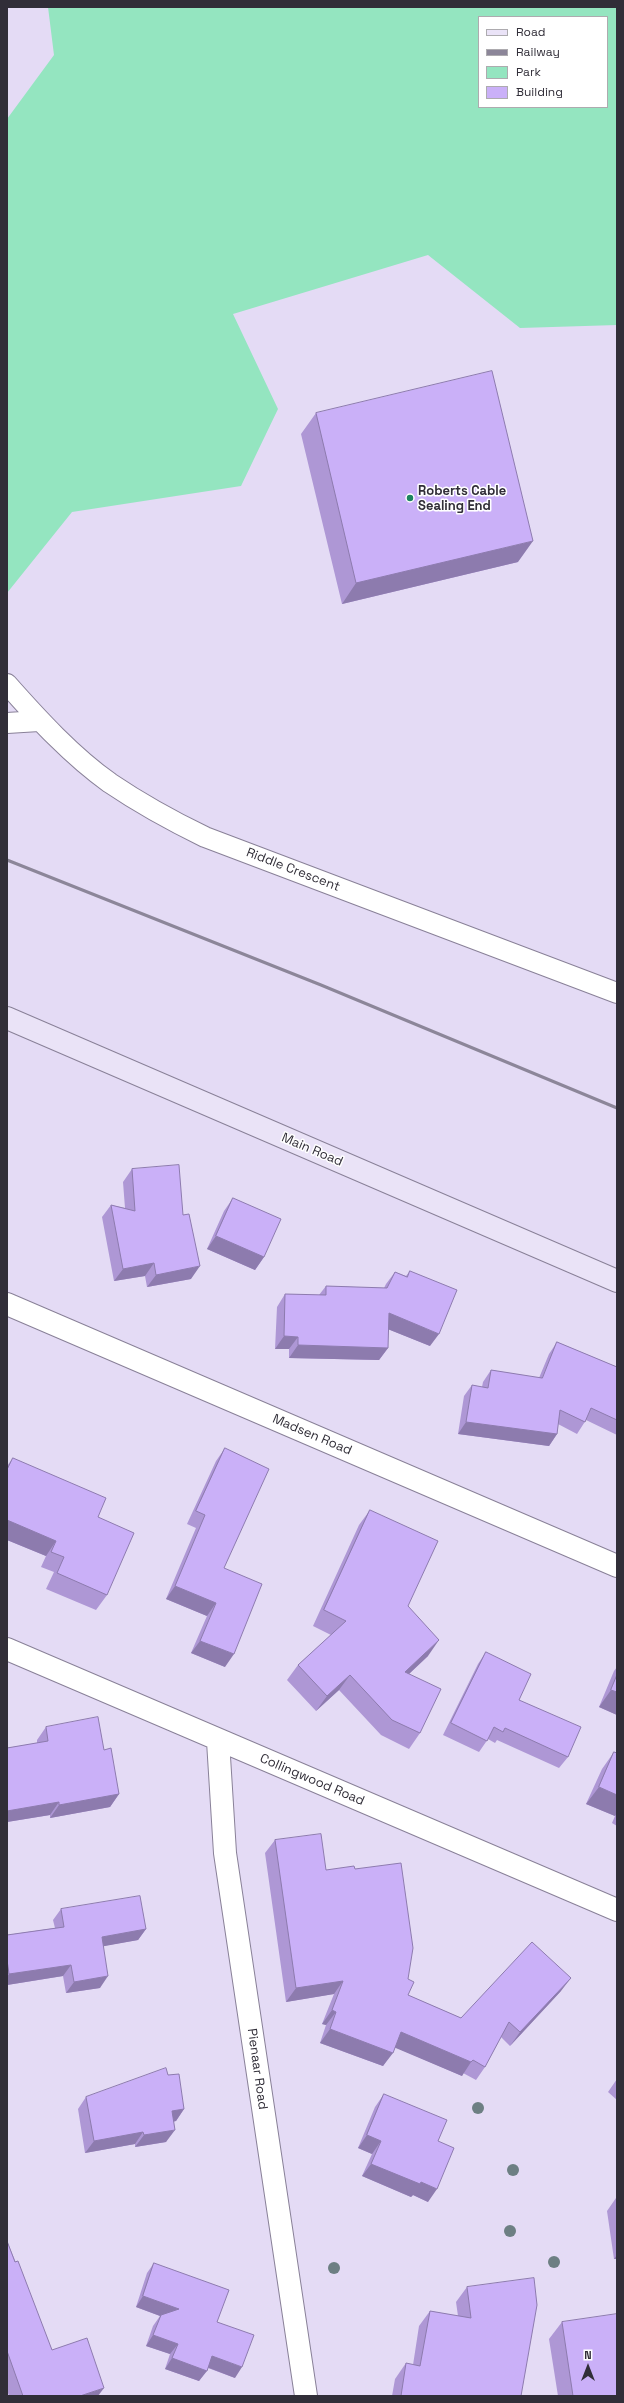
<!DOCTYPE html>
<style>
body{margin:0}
#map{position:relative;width:624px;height:2403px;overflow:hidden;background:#e4dbf5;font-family:"Space Grotesk",sans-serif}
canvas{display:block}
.frame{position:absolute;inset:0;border:8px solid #312e38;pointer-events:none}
.legend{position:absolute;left:478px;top:16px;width:130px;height:92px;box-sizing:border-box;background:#fff;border:1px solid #adabaf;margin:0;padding:5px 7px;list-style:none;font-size:12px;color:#312e38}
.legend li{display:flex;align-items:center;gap:8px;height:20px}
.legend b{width:20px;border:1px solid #adabaf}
.north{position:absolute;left:568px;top:2347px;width:40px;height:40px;-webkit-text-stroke:3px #fff;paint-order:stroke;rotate:0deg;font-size:11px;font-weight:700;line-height:16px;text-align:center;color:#312e38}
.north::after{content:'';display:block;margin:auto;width:14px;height:18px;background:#312e38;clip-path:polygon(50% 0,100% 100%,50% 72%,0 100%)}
</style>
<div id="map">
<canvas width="624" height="2403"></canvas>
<div class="frame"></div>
<ul class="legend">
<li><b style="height:5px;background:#eae3f7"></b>Road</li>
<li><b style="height:5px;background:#8c8699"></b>Railway</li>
<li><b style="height:11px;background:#94e5c0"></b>Park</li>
<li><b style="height:11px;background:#cab0f8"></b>Building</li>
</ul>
<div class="north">N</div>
</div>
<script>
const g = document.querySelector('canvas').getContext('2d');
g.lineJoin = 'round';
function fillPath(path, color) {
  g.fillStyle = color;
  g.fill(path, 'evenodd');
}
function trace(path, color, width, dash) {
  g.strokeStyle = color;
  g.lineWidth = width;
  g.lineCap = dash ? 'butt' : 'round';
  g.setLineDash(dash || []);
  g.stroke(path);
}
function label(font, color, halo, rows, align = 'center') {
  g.font = font + ' "Space Grotesk",sans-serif';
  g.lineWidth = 3;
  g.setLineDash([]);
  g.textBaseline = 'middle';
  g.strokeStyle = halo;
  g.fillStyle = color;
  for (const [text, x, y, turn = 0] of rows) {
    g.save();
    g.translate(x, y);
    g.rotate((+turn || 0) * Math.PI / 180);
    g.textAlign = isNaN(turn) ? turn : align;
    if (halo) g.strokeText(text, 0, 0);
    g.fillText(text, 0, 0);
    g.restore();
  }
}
fillPath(new Path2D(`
 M48,7H617V325L520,328L428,255L233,314L278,409L241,486L72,512L7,593V119L54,55ZM479,17H607V107H479Z`), '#94e5c0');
const lane = new Path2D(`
 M7,684C38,719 72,756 110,783C141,804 172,821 205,837L617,993
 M7,723L39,721`);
const street = new Path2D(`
 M7,1304L617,1566
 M7,1649L617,1910
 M218,1741L225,1853L306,2396`);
const secondary = new Path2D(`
 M7,1018L617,1281`);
trace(lane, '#898198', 22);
trace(street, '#898198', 24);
trace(secondary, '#898198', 24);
trace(lane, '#fff', 20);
trace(street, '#fff', 22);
trace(secondary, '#eae3f7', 22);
trace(new Path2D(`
 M7,860L321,985L617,1108`), '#8c8699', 3);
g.fillStyle = '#6d7f83';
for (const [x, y] of [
 [478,2108],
 [513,2170],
 [510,2231],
 [554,2262],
 [334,2268]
]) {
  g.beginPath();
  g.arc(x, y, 6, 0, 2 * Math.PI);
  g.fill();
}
fillPath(new Path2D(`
 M316,413L518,562L342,604L301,434Z
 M132,1169L183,1215L191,1279L147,1287L145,1276L114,1281L102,1217L111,1205L125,1208L123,1182Z
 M233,1198L264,1257L255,1270L207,1249L224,1211Z
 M410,1271L430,1346L388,1329V1348L379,1360L289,1358V1349H275L277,1307L285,1294L319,1295L326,1286L384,1288L386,1284L395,1272L406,1276Z
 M557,1342L617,1367V1435L586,1420L577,1434L558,1424L557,1434L549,1446L458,1434L464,1396L472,1385L482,1387L483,1382L491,1370L539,1378L549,1354Z
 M225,1448L224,1568L225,1667L191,1653L207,1616L166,1599L196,1528L187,1524L216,1461Z
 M13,1458L98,1517L107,1595L96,1610L46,1589L54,1572L41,1567L46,1556L7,1540V1466Z
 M370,1510L408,1606L428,1656L409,1674L420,1733L409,1749L381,1735L339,1690L316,1711L287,1680L298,1665L331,1635L313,1626L359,1525Z
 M486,1652L519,1700L568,1757L559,1768L497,1740L495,1743L488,1739L479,1752L443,1735L478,1664Z
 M617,1667V1715L599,1707L614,1671Z
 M46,1727L104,1750L119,1794L110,1807L50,1818V1815L7,1822V1748L37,1743V1740Z
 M614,1752L617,1753V1826L612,1823L615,1816L586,1804L602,1769Z
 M275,1840L326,1870L355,1869L408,1979V1995L461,2018L561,1991L510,2046L501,2037L485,2067L476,2080L463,2073L462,2076L395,2047L383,2066L320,2043L326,2025L322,2024L334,1994L286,2002L265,1853Z
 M61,1909L146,1929L138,1940L103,1946L100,1988L66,1993L63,1976L7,1985V1935L55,1928L53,1920Z
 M168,2075L184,2109L176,2121L173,2122L166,2142L135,2147V2144L85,2153L78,2109L86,2097Z
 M617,2079V2100L608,2092Z
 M384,2094L438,2141L428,2202L413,2195L411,2197L362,2176L372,2154L358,2148L375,2107Z
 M616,2198H617V2259H614L607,2211Z
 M7,2241L52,2350L98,2396H9L7,2390Z
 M154,2263L217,2322L235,2378L208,2368L199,2381L165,2369L170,2354L146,2346L153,2326L160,2316L136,2307L147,2273Z
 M467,2287L521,2396H392L395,2379L406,2363L413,2365L419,2326L430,2311L458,2316L456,2302Z
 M562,2322L617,2396H558L549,2339Z`), '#ae97d5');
fillPath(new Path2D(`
 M533,541L518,562L342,604L356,583Z
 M216,1236L264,1257L255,1270L207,1249Z
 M154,1263L145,1276L114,1281L123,1269Z
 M200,1266L191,1279L147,1287L156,1275Z
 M389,1313L439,1334L430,1346L380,1326Z
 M284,1336L298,1337L289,1349H275Z
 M298,1345L388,1348L379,1360L289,1358Z
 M466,1422L557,1434L549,1446L458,1434Z
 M7,1520L56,1541L46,1556L7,1540Z
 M175,1586L216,1603L207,1616L166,1599Z
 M439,1640L428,1656L394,1688L405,1672Z
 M200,1641L234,1654L225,1667L191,1653Z
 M350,1675L339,1690L316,1711L327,1696Z
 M611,1690L617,1692V1715L599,1707Z
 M599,1787L617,1795V1813L615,1816L586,1804Z
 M119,1794L110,1807L50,1818L59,1805Z
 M59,1802L50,1815L7,1822V1811Z
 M146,1929L138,1940L94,1948L102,1937Z
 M71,1965L63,1976L7,1985V1977L9,1974Z
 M108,1976L100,1988L66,1993L74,1982Z
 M571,1978L561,1991L510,2046L520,2032Z
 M343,1981L334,1994L286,2002L296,1988Z
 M332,2010L336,2012L326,2025L322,2024Z
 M330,2029L393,2053L383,2066L320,2043Z
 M401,2032L471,2062L462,2076L391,2046Z
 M184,2109L176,2121L163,2123L172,2111Z
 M175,2130L166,2142L135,2147L144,2135Z
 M143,2132L135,2144L85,2153L94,2141Z
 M367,2135L381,2141L372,2154L358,2148Z
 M371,2164L421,2182L437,2189L428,2202L413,2195L411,2197L362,2176Z
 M617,2255V2259H614Z
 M143,2296L179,2309L171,2320L136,2307Z
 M153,2335L178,2344L170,2354L146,2346Z
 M212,2356L242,2367L235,2378L204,2366Z
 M172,2358L207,2371L199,2381L165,2369Z
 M104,2388L98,2396H80Z`), '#8d7bae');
const building = new Path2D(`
 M492,371L533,541L356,583L316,413Z
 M179,1165L183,1215L189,1214L200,1266L156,1275L154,1263L123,1269L111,1205L135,1211L132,1169Z
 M233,1198L281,1219L264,1257L216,1236Z
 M410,1271L457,1290L439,1334L389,1313L388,1348L298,1345V1337L284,1336L285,1294L326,1295V1286L387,1288L395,1272L407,1277Z
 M557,1342L617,1367V1420L591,1408L585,1422L560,1410L557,1434L466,1422L472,1385L488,1388L491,1370L542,1378Z
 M225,1448L269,1469L224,1568L262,1584L234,1654L200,1641L216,1603L175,1586L205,1515L196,1511Z
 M13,1458L106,1498L98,1517L134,1533L107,1595L57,1573L64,1557L51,1552L56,1541L7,1520V1470Z
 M370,1510L438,1541L408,1606L439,1640L405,1672L441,1689L420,1733L392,1720L350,1675L327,1696L298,1665L346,1621L324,1610Z
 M486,1652L531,1674L519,1700L581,1727L568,1757L505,1728L503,1732L494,1727L487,1741L451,1723Z
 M617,1675V1692L611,1690Z
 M98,1717L104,1750L111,1748L119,1794L59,1805V1802L7,1811V1748L48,1741L46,1727Z
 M614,1752L617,1753V1795L599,1787Z
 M321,1834L326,1870L354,1866L355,1869L401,1863L413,1948L408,1979L414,1982L408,1995L461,2018L532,1942L571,1978L520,2032L509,2022L485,2067L473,2060L471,2062L401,2032L393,2053L330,2029L336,2012L332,2010L343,1981L296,1988L275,1840Z
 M140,1896L146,1929L102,1937L108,1976L74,1982L71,1965L9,1974L7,1960V1935L64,1927L61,1909Z
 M166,2068L168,2075L179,2074L184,2109L172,2111L175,2130L144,2135L143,2132L94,2141L86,2097Z
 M384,2094L447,2120L438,2141L454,2148L437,2189L421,2182L420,2184L371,2164L381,2141L367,2135Z
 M7,2241L15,2262L18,2261L52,2350L87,2338L104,2388L80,2396H23L7,2351Z
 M154,2263L229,2290L217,2322L254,2335L242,2367L212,2356L207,2371L172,2358L178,2344L153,2335L161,2315L179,2309L143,2296Z
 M534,2278L537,2305L521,2396H401L406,2363L420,2366L430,2311L471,2318L467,2287Z
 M617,2314V2396H573L562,2322Z`);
fillPath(building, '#cab0f8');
trace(building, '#8d7bae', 1);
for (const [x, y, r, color] of [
 [410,498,4,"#1c845f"]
]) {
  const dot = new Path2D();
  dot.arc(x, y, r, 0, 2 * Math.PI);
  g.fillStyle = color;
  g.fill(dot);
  trace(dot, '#fff', 1.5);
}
label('bold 13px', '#312e38', '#fff', [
 ["Roberts Cable",418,491],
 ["Sealing End",418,506]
], 'left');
label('13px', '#312e38', '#fff', [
 ["Riddle Crescent",293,870,21],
 ["Main Road",312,1150,23],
 ["Madsen Road",312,1435,23],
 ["Collingwood Road",312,1780,23],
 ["Pienaar Road",257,2069,82]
]);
</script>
